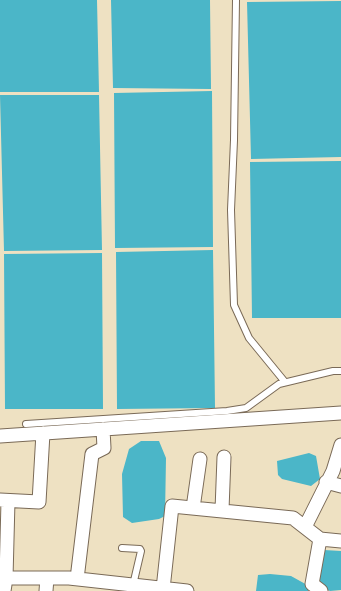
<!DOCTYPE html>
<style>
body{margin:0}
canvas{display:block;background:#eee1c2}
</style>
<canvas width="341" height="591"></canvas>
<script>
const g = document.querySelector('canvas').getContext('2d');
g.lineJoin = 'round';
function fillPath(path, color) {
  g.fillStyle = color;
  g.fill(path, 'evenodd');
}
function trace(path, color, width, dash) {
  g.strokeStyle = color;
  g.lineWidth = width;
  g.lineCap = dash ? 'butt' : 'round';
  g.setLineDash(dash || []);
  g.stroke(path);
}
fillPath(new Path2D(`
 M0,0H97L99,92H0Z
 M111,0H210L211,89L113,88Z
 M341,1V157L251,159L247,2Z
 M212,91L213,247L115,248L114,93Z
 M0,95H99L102,250L4,251Z
 M341,161V318H252L250,162Z
 M213,250L215,408L117,409L116,252Z
 M102,253L103,409H5L4,254Z
 M141,441H159L166,458L165,516L159,519L132,523L123,517L122,474L129,449Z
 M309,453L316,456L320,479L311,486L282,479L278,475L277,461Z
 M324,550L341,551V590L330,591L317,585Z
 M270,574L291,576L309,586L308,591H256L258,575Z`), '#4bb6c8');
const lane = new Path2D(`
 M236,0L234,140L231,210L234,305L249,338L285,382
 M26,424L227,411L246,408L279,384L333,371H341
 M122,548L140,549L141,551L133,585`);
const street = new Path2D(`
 M0,436L341,413
 M326,482L341,486
 M0,500L39,502L43,433
 M193,508L200,459
 M222,510L224,457
 M305,527L333,471L341,445
 M320,539L312,584L321,591
 M0,578H69L187,591
 M77,579L92,454L104,448L103,429
 M163,589L172,506L293,518L320,539L341,541
 M4,591L6,578L8,501
 M46,591L47,578`);
trace(lane, '#7a6a57', 8);
trace(street, '#7a6a57', 15);
trace(lane, '#fff', 6);
trace(street, '#fff', 13);
</script>
